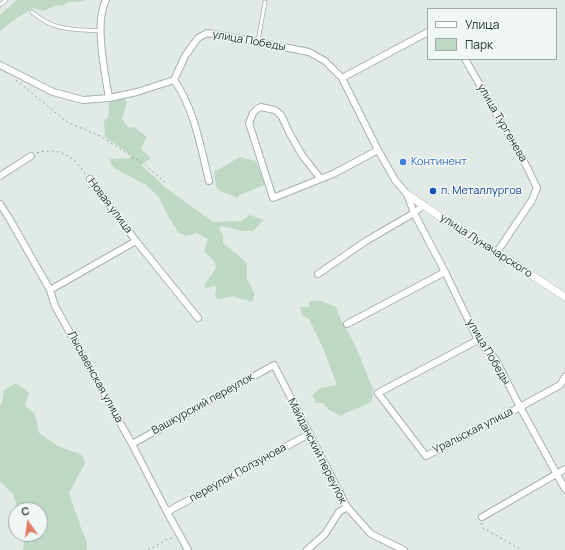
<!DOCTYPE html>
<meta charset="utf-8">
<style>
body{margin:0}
#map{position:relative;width:565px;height:550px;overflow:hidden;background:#e2eae6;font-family:Manrope,sans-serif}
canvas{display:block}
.legend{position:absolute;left:427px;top:8px;width:130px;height:52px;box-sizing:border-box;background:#f1f7f4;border:1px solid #9faba6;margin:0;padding:5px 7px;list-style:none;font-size:12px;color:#243832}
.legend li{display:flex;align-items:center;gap:8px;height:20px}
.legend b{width:20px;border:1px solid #9faba6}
.north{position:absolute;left:8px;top:502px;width:40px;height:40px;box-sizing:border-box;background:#f1f7f4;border:1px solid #9faba6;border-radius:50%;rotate:346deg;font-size:11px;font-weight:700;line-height:16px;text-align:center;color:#243832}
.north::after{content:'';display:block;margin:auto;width:14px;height:18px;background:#e07f69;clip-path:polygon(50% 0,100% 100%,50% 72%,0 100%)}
</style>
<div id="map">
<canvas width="565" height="550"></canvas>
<ul class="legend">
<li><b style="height:5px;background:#fff"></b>Улица</li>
<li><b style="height:11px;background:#bdd8c3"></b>Парк</li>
</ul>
<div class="north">С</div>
</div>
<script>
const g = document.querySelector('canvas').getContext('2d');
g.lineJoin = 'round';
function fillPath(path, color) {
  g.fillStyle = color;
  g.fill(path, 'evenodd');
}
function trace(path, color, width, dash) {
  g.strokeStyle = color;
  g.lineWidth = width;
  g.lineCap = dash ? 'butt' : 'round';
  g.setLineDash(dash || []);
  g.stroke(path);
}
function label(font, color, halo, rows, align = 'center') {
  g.font = font + ' Manrope,sans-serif';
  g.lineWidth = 3;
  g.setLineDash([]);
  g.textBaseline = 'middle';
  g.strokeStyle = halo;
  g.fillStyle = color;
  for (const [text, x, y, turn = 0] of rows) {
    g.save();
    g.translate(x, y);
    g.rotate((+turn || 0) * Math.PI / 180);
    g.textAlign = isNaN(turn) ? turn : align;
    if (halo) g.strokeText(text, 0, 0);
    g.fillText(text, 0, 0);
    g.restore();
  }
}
fillPath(new Path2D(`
 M17,0H85L77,2H69L62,6L57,5L43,11L34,8L15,19L0,31V15Z
 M123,98L127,102L122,119L129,128L134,127L147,137L141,149L151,158L141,165L166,188L213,222L241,221L250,215L264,220L253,231H243L221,226L219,229L223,235V243L247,263V279L255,294L252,302L232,296L221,299L216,298L215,293L217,288L214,286L206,288L204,285L216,268L215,262L204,251L208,239L197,233L186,236L179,233L168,216L158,196L146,185L116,169L112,166L110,159L130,158L131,155L105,137L104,120L108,118L109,102Z
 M240,157L256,161L265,185L239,195L238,198L220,191L216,186L214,172Z
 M309,301H321L336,307L340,318L356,347L373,389L372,401L358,408L347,412L341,416L329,410L323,403H316L312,395L321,388L337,385L323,348L309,319L302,315L300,307H309Z
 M16,383L29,393L25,405L35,414L39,433L58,446L82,455L85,463L69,493L81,528L87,542V550H23L24,543L23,534H40V510H18L13,494L0,481V406L2,403L4,390Z`), '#bdd8c3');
const service = new Path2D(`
 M0,5L6,0
 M32,12C55,32 73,29 101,31
 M258,41L265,2`);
const minor = new Path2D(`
 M106,0C94,22 105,73 109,98
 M465,59L527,167L537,188L532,200L497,252
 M0,65L53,92L83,100L109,98L137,92L174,80
 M342,78L428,32
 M174,80L185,56L198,38L207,33L258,42L309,52L325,61L342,78L378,150L395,180L407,194L414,213L445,272L478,340L496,360L520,407L565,489
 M174,80C194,108 201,148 209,181
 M0,176L31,156
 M320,178L302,155L290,134L281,115L275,110L261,107L257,109L253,113L249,123L273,198L333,174L378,150
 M90,179L136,241L198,318
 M0,204L9,218L50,290L55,306L132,444L167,512L188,550
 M318,274L366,241L414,213L424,205
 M50,290L136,241
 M347,324L445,272
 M478,340L378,393L426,456L520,407L560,385L565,377
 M132,444L274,365L347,507L371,534L404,550
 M167,512L309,434
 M482,517L565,469
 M307,550L325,534L339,512L347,507`);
const tertiary = new Path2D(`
 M407,194L473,239L497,252L565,297`);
trace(service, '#a5b1ac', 4.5);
trace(minor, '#a5b1ac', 8);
trace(tertiary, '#a5b1ac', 8);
trace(new Path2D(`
 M16,80L67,122L100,136L145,165L166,183
 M37,153C59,146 75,157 86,175
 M481,523L483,528L522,550
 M148,550L168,539L175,537`), '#86a99c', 1, [2, 3]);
trace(service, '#fff', 3);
trace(minor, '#fff', 6);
trace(tertiary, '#fff', 7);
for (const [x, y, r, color] of [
 [403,162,4,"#3f7fe0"],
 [433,191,4,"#1a4fb4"]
]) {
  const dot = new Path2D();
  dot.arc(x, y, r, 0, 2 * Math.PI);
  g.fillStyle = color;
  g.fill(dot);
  trace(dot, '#f1f7f4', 1.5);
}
label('11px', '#243832', '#f1f7f4', [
 ["улица Победы",249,41,10],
 ["улица Тургенева",502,123,60],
 ["Новая улица",110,206,53],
 ["улица Луначарского",486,246,33],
 ["улица Победы",488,352,59],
 ["Лысьвенская улица",95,377,61],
 ["Вашкурский переулок",203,404,-29],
 ["Уральская улица",473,431,-27],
 ["Майданский переулок",317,451,63],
 ["переулок Ползунова",238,473,-29]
]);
label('11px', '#366cbe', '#f1f7f4', [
 ["Континент",411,162]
], 'left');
label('11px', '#164399', '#f1f7f4', [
 ["п. Металлургов",441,191]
], 'left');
</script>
